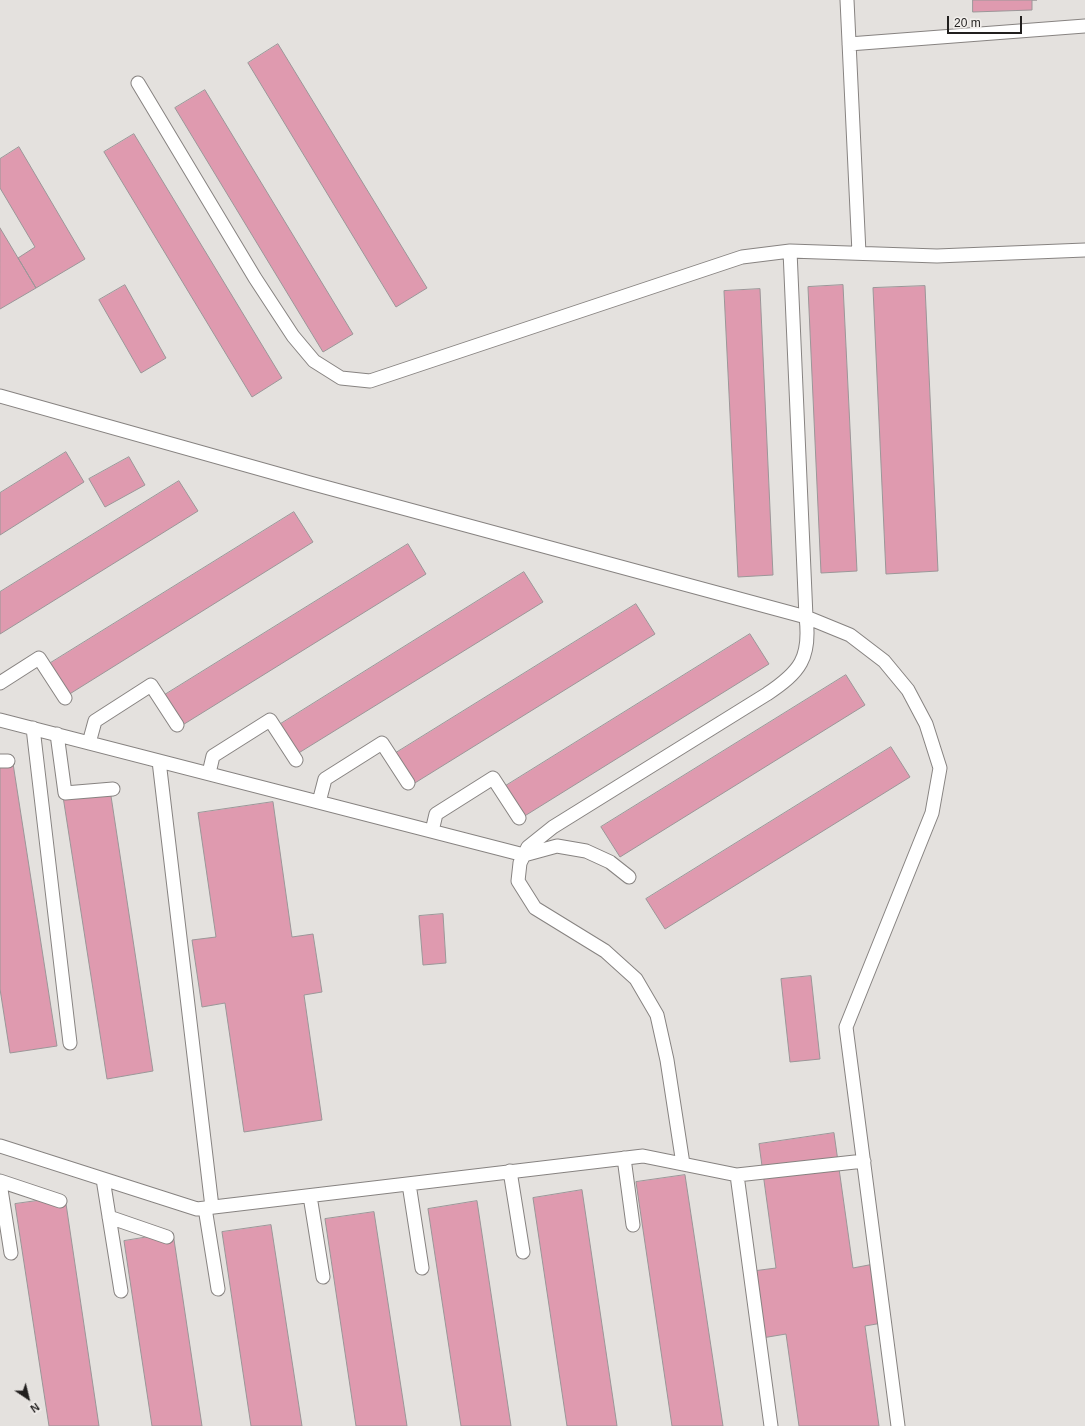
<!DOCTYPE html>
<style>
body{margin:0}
#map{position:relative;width:1085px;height:1426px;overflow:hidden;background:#e4e1de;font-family:Arial,sans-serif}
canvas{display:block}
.north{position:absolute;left:8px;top:1378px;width:40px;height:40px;-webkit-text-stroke:3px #f1eeeb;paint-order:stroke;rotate:145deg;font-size:11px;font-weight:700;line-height:16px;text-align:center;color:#211f1e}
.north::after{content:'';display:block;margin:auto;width:14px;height:18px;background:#211f1e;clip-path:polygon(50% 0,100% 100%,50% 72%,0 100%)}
.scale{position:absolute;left:947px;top:16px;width:75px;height:18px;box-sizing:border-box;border:2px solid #211f1e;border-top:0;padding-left:5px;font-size:12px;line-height:14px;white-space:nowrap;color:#211f1e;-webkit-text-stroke:3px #f1eeeb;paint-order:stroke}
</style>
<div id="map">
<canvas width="1085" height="1426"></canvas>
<div class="north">N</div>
<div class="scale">20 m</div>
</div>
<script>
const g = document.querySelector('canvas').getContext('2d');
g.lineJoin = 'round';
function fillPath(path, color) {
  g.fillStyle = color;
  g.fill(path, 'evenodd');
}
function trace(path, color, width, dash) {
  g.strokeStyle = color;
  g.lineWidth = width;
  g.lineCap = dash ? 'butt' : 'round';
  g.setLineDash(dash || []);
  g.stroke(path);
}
const building = new Path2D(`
 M973,0H1037H1032V10L973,12Z
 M278,44L427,288L396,307L248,63Z
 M205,90L353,334L323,352L175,108Z
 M134,134L282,378L252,397L104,152Z
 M19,147L85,259L36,288L18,258L35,247L0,188V159Z
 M0,228L36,288L0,309Z
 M125,285L166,358L141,373L99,300Z
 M843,285L857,571L821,573L808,287Z
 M925,286L938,571L886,574L873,288Z
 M760,289L773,575L738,577L724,291Z
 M66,452L84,482L0,535V493Z
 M129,457L145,485L105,507L89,479Z
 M179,481L198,511L0,634V592Z
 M294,512L313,542L68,695L49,664Z
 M408,544L426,574L181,726L163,696Z
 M524,572L543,602L297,754L279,725Z
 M636,604L655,634L410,786L391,756Z
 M750,634L769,664L523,817L504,787Z
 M846,675L865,705L620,857L601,827Z
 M891,747L910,777L665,929L646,899Z
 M12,757L57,1046L10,1053L0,989V759Z
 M109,783L153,1071L107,1079L62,790Z
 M273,802L292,937L313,934L322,992L304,995L322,1120L244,1132L225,1003L202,1007L192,940L216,937L198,813Z
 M443,914L446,963L423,965L419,916Z
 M811,976L820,1059L790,1062L781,979Z
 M834,1133L853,1268L874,1264L882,1323L865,1326L879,1426H799L786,1334L762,1338L753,1271L776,1268L759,1144Z
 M685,1175L723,1426H672L636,1182Z
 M582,1190L617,1426H567L533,1198Z
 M65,1197L99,1426H49L15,1204Z
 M477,1201L511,1426H461L428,1209Z
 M374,1212L407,1426H356L325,1219Z
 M271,1225L302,1426H251L222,1232Z
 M173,1233L202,1426H152L124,1241Z`);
fillPath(building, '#df9aaf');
trace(building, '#9b9698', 1);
const lane = new Path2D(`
 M847,0L859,253
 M849,44L1085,26
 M138,83L255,278L293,336L314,361L341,378L370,381L742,257L790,251L937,256L1085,250
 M0,396L310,483L806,617L850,635L884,661L908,690L926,724L940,768L932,813L846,1027L898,1426
 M0,683L39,658L65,698
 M0,720L524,855L557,846L586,851L610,862L629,877
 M33,728L70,1043
 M57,734L65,793L113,789
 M89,743L95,721L151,685L177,725
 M0,761H8
 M159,761L212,1207
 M209,773L213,756L270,720L296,760
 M319,802L325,779L382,743L408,783
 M432,831L436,814L493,778L519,818
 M0,1146L197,1209L643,1156L737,1175L864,1161
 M624,1158L633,1225
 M683,1164L667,1060L657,1015L636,979L605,951L535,908L518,881L520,863L528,847L553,827L767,694C800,672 811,658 806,617L790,251
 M510,1171L523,1252
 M737,1175L771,1426
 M103,1179L121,1291
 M0,1181L60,1201
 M0,1183L11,1253
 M409,1184L422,1268
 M310,1196L323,1277
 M205,1208L218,1289
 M109,1217L167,1237`);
trace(lane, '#878381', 15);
trace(lane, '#fff', 13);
</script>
